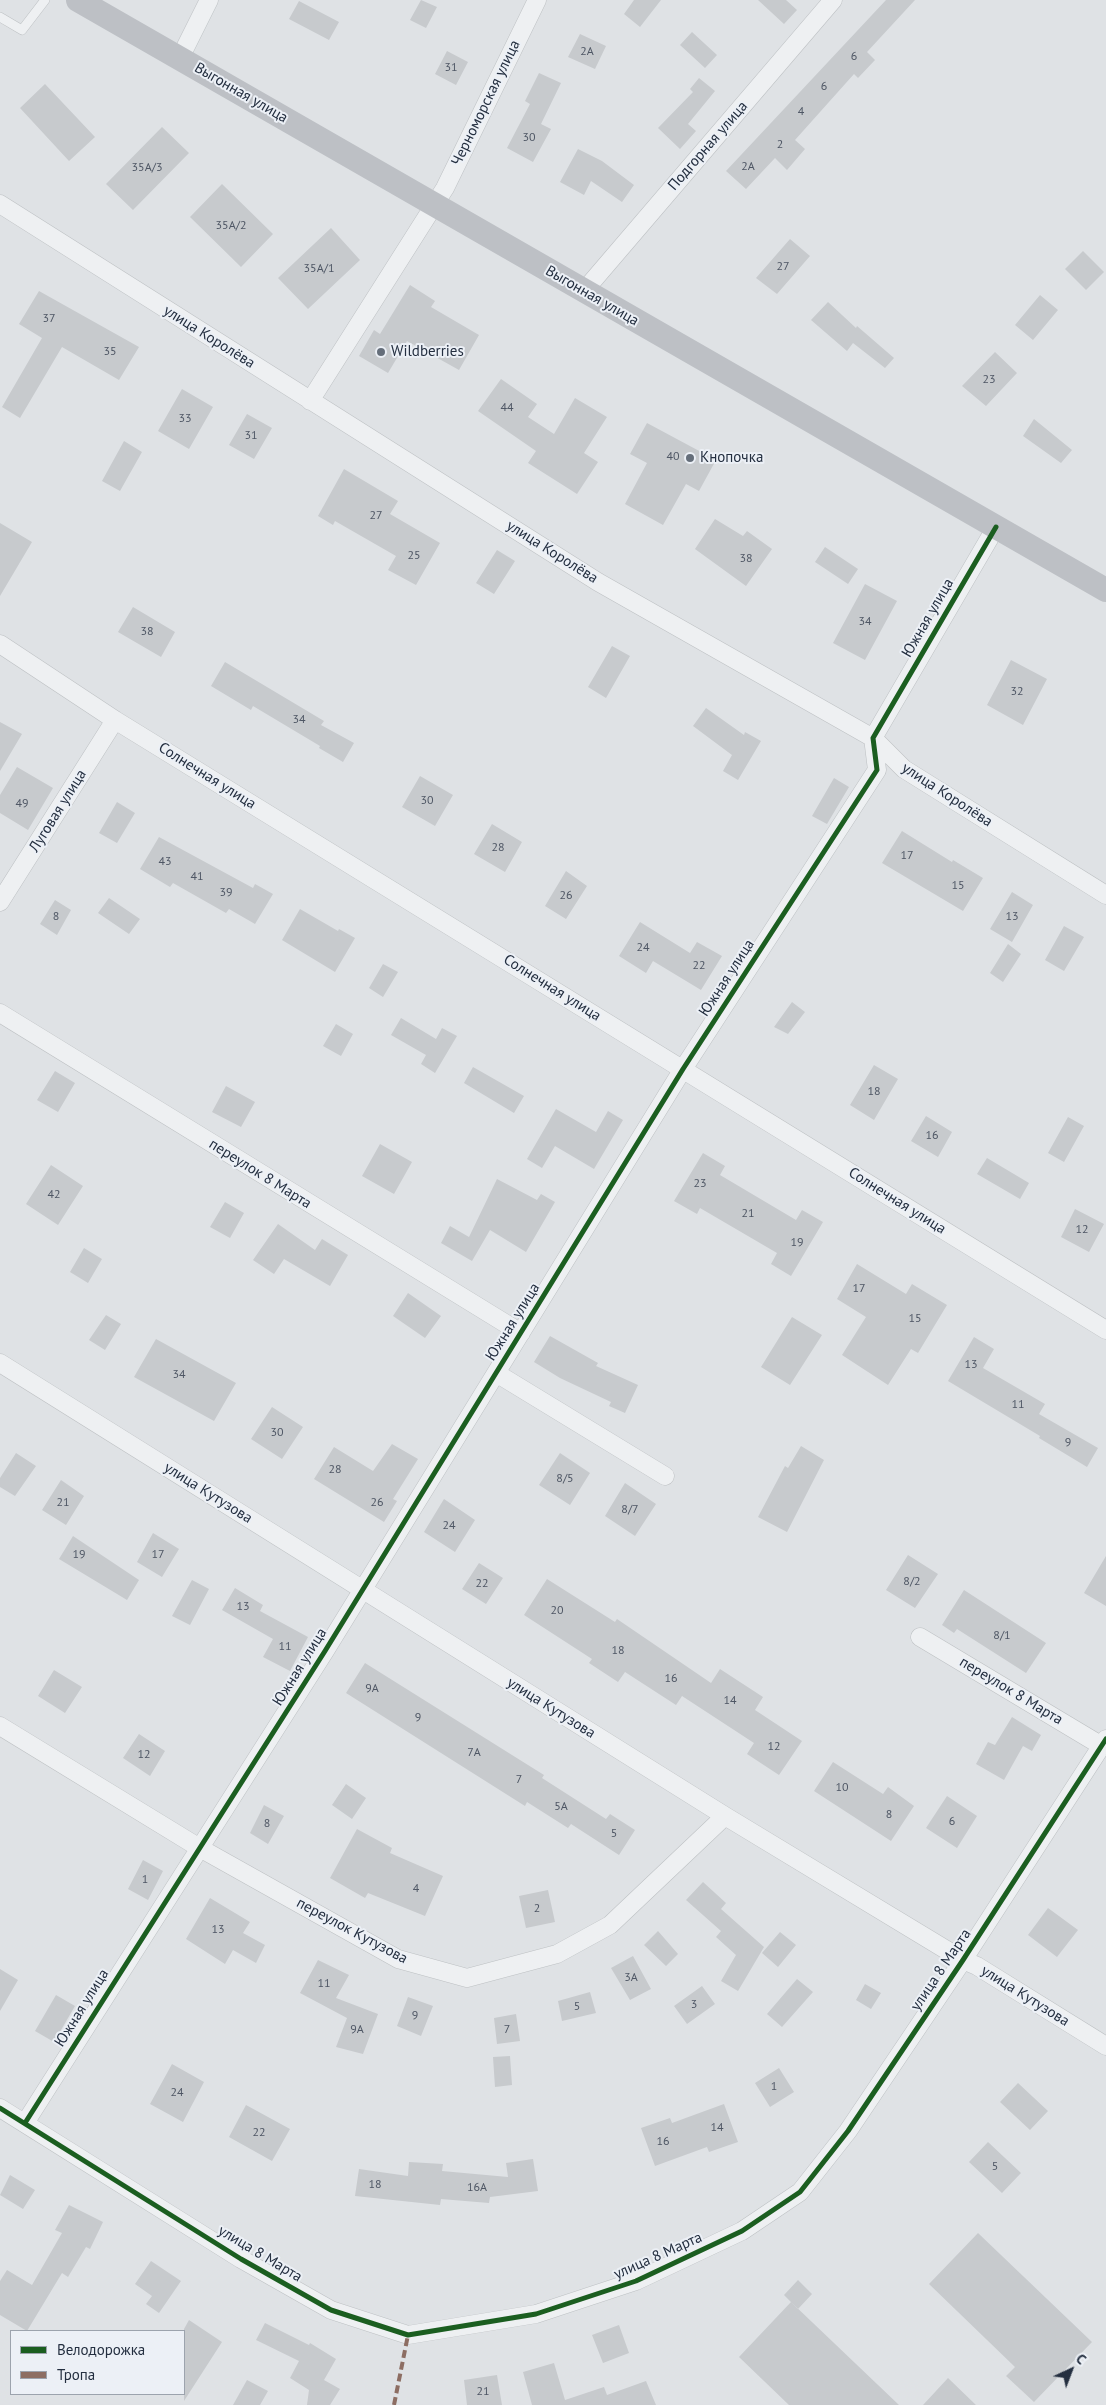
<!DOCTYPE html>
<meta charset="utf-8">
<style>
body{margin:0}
#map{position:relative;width:1106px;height:2405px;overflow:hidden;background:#dfe2e5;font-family:"PT Sans",sans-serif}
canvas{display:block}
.legend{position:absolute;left:10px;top:2330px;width:175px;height:65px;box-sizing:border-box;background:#ecf0f6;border:1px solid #9ca3ad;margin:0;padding:6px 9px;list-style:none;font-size:15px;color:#242f40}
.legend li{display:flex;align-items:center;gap:10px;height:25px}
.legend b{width:25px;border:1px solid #9ca3ad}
.north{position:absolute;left:1046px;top:2345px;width:50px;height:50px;-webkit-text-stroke:4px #ecf0f6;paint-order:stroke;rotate:43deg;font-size:14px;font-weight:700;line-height:20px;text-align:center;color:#242f40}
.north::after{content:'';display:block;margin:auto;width:18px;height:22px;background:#242f40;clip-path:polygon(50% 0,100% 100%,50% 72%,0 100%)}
</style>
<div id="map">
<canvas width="1106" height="2405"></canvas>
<ul class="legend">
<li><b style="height:6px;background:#1b5e20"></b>Велодорожка</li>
<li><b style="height:6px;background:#8d6e63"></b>Тропа</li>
</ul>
<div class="north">С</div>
</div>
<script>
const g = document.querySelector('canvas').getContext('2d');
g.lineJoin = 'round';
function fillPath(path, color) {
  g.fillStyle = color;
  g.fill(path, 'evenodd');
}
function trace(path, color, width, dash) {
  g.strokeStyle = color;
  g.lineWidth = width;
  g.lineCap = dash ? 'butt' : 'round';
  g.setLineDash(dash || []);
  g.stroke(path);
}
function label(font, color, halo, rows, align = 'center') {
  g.font = font + ' "PT Sans",sans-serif';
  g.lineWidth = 4;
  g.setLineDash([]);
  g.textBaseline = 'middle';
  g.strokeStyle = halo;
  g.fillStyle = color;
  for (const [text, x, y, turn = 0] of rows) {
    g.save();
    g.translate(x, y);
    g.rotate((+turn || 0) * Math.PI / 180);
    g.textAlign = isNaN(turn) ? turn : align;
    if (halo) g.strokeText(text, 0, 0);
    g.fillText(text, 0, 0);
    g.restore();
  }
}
fillPath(new Path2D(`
 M421,0L437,7L426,28L410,20Z
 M634,0H661L640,27L624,14Z
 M758,0H786L797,10L784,24Z
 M886,0H915L867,52L875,60L858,78L854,74L795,140L805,149L787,170L775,158L746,189L726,171Z
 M299,1L339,22L329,40L289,19Z
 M692,32L717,55L705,68L680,45Z
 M580,34L606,46L595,69L568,57Z
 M447,51L468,62L456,85L435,74Z
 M539,73L561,83L541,124L551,129L533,162L507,148L530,104L525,101Z
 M699,78L715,91L688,124L696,131L680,149L658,128L693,92L690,89Z
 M45,84L95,137L69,161L20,108Z
 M162,127L189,153L133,210L106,184Z
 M578,149L602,161L634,185L622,202L591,181L584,195L560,182Z
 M222,184L273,234L241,267L190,217Z
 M331,228L360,260L308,309L278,278Z
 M790,239L810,256L777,294L756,278Z
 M1083,251L1104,272L1086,290L1065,269Z
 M410,285L435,301L431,307L479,335L459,370L407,341L388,373L359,356L374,330L380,334Z
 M39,291L139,347L119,380L62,347L20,418L2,407L42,338L19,324Z
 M1040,295L1058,310L1033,340L1015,325Z
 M828,302L856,328L857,326L894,358L885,368L853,343L847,351L811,320Z
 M995,352L1017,373L986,406L962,386Z
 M501,379L537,404L528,417L554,434L575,398L607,417L584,453L598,462L577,494L528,463L536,451L478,411Z
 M182,389L213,407L189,449L158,431Z
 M247,414L272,428L254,459L229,445Z
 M1034,419L1072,450L1061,463L1023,436Z
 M647,423L716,460L699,491L686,484L663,525L625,504L647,463L630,454Z
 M124,441L142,452L120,491L102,481Z
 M344,469L398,501L390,514L440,543L416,585L388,570L396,556L335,521L333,525L318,516Z
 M715,519L743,536L747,531L772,549L746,586L695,549Z
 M0,523L32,542L0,596Z
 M825,547L858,569L848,584L815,562Z
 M497,550L515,561L494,594L476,583Z
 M865,584L897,601L865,660L833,643Z
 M133,607L175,632L161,657L118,632Z
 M612,646L630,656L606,698L588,687Z
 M1011,660L1047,679L1023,725L987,705Z
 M225,662L324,721L321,725L354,743L343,762L319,748L320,746L253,706L251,710L211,686Z
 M706,708L744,735L745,732L761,741L738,780L723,771L732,755L693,726Z
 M0,722L22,734L0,771Z
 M17,767L53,788L28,830L0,813V795Z
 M420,776L453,795L435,826L402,807Z
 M834,778L849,787L827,824L812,816Z
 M117,802L135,813L117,843L99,833Z
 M492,824L522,842L505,872L474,854Z
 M902,831L952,862L953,860L983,878L963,911L882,863Z
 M159,837L253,888L255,884L273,894L255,924L229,909L226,913L173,883L170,887L140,869Z
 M566,871L587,886L566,919L545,906Z
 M1012,892L1033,905L1012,942L990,929Z
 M109,898L140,919L129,934L98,913Z
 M55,900L71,910L57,935L40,924Z
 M300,909L338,931L339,929L355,938L335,972L282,940Z
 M640,922L690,953L697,942L722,956L701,990L653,961L646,973L619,956Z
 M1064,926L1084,937L1064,971L1045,960Z
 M1008,944L1021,954L1003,982L990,973Z
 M383,964L398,972L383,997L369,988Z
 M792,1002L805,1012L788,1034L774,1027Z
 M401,1018L436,1039L442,1028L457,1036L435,1073L421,1064L426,1055L391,1035Z
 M336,1024L353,1034L341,1056L323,1046Z
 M874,1065L898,1079L874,1120L850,1105Z
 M473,1067L524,1096L514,1113L464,1083Z
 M55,1071L75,1083L58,1112L37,1100Z
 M226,1086L255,1102L241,1127L212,1112Z
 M556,1109L596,1132L608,1111L623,1120L594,1169L555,1146L542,1168L527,1159Z
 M926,1116L952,1132L938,1157L911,1141Z
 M1068,1117L1084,1126L1064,1162L1048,1153Z
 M380,1144L412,1162L394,1194L362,1176Z
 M703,1153L725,1166L720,1175L796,1220L802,1210L823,1222L791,1276L771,1264L777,1253L700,1208L697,1214L674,1201Z
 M987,1158L1029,1183L1020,1199L977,1174Z
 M51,1165L83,1186L58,1225L26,1204Z
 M497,1179L537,1200L541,1194L555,1202L526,1252L490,1230L472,1261L441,1243L450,1226L469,1237Z
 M225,1202L244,1213L230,1238L210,1227Z
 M1075,1209L1104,1224L1089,1252L1061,1237Z
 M278,1224L315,1250L322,1239L348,1255L330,1286L284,1259L274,1274L253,1260Z
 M84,1248L102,1259L88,1283L70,1272Z
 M857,1264L906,1294L912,1284L947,1305L918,1353L911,1349L888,1385L842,1355L866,1317L837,1299Z
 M408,1293L441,1316L425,1338L393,1316Z
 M106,1315L121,1324L105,1350L89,1340Z
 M792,1317L822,1335L790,1385L761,1367Z
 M550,1336L598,1363L596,1366L638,1385L625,1413L609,1406L611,1402L560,1378L534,1362Z
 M974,1337L994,1349L983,1368L1045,1404L1039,1414L1098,1448L1087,1467L1039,1438L1040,1436L948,1381Z
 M156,1339L236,1383L214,1421L134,1377Z
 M272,1407L303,1427L282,1459L251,1439Z
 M392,1444L418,1459L393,1499L397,1501L384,1522L314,1479L334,1447L373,1471Z
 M801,1446L824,1460L787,1532L758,1517L785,1466L788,1468Z
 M16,1453L36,1466L15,1496L0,1487V1478Z
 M560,1453L590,1473L570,1505L539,1485Z
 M61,1480L84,1496L66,1525L42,1510Z
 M625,1483L656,1504L635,1536L605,1516Z
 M444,1499L475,1520L455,1552L424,1532Z
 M153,1533L179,1549L162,1577L137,1562Z
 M73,1536L139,1580L127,1600L59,1559Z
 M908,1555L938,1574L915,1608L886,1590Z
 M1106,1556V1606L1084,1593Z
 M479,1563L503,1578L486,1604L462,1589Z
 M547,1579L615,1622L617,1619L711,1683L720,1669L763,1697L755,1710L802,1741L779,1775L747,1754L754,1743L682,1696L676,1705L625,1672L618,1682L589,1663L592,1659L524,1615Z
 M192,1580L209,1589L190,1625L172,1616Z
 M235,1588L263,1605L260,1611L308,1637L290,1671L263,1657L273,1639L222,1610Z
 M964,1590L1046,1643L1026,1673L957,1629L954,1633L942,1625Z
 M365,1663L512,1755L544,1775L542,1778L606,1819L610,1814L635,1830L619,1855L571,1824L568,1828L527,1802L525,1806L346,1693Z
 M54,1670L82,1687L65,1713L38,1696Z
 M1012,1717L1041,1735L1032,1751L1023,1746L1004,1780L976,1764L988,1742L995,1745Z
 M139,1734L165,1751L150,1776L123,1758Z
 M833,1762L883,1794L888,1787L914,1806L891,1841L814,1791Z
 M346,1784L366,1798L352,1819L332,1805Z
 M947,1796L977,1816L957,1848L926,1828Z
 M264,1805L284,1816L268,1844L250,1833Z
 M357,1829L392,1848L390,1853L443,1876L425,1916L368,1893L365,1898L330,1878Z
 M143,1860L163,1871L148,1900L128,1889Z
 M703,1882L726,1903L721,1909L764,1947L738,1991L721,1981L736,1955L716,1937L721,1931L686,1900Z
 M548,1890L555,1922L526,1928L519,1896Z
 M210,1898L250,1922L243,1933L265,1945L256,1963L233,1950L225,1964L186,1939Z
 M1048,1908L1078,1930L1057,1957L1028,1935Z
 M658,1931L678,1954L666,1966L644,1945Z
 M780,1932L796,1945L778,1967L762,1953Z
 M633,1956L651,1989L630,2000L611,1968Z
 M318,1960L349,1975L336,1998L378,2014L363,2054L336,2047L347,2018L300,1993Z
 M0,1969L18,1980L0,2011Z
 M797,1979L813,1992L782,2027L767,2014Z
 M865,1984L881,1993L871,2009L856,2000Z
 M702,1986L715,2004L687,2024L674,2006Z
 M590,1992L596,2013L562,2021L558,2001Z
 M56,1995L75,2006L54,2042L35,2031Z
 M408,1997L433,2006L421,2036L397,2026Z
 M516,2014L520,2041L497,2044L494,2018Z
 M510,2056L512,2085L495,2087L493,2057Z
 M172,2064L204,2082L183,2122L150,2104Z
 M779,2068L794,2092L770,2107L755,2083Z
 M1018,2083L1048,2111L1030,2130L1000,2102Z
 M724,2104L738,2142L709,2152L707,2147L655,2166L641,2128L670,2118L672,2123Z
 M246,2105L290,2129L272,2161L229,2137Z
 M988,2142L1021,2173L1002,2193L969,2162Z
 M533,2159L538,2191L490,2197L489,2203L441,2199L440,2205L355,2196L359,2169L408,2176L409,2162L443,2164L442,2171L508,2177L506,2163Z
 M10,2175L35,2190L23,2209L0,2195Z
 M69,2205L103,2222L90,2249L86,2247L68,2277L62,2273L27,2331L0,2315V2281L7,2270L32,2285L62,2233L55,2230Z
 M978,2233L1092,2342L1034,2402L1006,2376L1015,2367L929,2284Z
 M151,2261L181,2281L159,2313L146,2304L152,2296L135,2284Z
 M798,2280L812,2294L798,2309L784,2295Z
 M791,2302L899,2405H789L739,2357Z
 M189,2320L222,2342L184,2401V2329Z
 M265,2323L309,2345L310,2343L336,2359L324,2380L340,2389L330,2405H307L309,2390L290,2378L299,2361L256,2340Z
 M619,2325L629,2353L603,2363L592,2335Z
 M554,2363L565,2400L604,2387L607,2395L646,2381L656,2405H532L523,2372Z
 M497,2375L502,2405H467L464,2380Z
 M948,2378L976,2405H923Z
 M247,2380L268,2391L260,2405H233Z`), '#c7cacd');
const lane = new Path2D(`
 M0,17L22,30L45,0`);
const street = new Path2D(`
 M180,58L209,0
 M0,204L598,582L873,738L904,769L1106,895
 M584,291L833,0
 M310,401L445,188L537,0
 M0,644L115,720L1106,1330
 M0,902L115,720
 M0,1013L521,1333
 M0,1363L725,1816L963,1960L977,1966L1106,2046
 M496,1373L665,1476
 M920,1637L1102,1746
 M0,1726L198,1847L398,1959L467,1978L557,1954L610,1925L725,1816
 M0,2108L241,2259L331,2310L408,2335L536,2314L636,2281L742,2231L800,2192L848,2131L963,1960L1106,1739
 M25,2123L325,1651L683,1069L877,770L873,738L996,527`);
trace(lane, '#bdc0c3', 10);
trace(street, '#bdc0c3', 19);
trace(lane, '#eef0f2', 9);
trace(street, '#eef0f2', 18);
trace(new Path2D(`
 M78,0L1106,590`), '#bdc0c5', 24);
trace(new Path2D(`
 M394,2405L408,2335`), '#8d6e63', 4, [8, 4]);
trace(new Path2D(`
 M0,2108L241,2259L331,2310L408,2335L536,2314L636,2281L742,2231L800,2192L848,2131L963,1960L1106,1739
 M25,2123L325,1651L683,1069L877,770L873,738L996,527`), '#1b5e20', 5);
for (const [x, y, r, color] of [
 [381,352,5,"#656e7a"],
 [690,458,5,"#656e7a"]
]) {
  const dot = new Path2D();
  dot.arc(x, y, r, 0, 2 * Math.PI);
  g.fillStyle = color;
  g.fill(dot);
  trace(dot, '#ecf0f6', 2);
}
label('12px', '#4e5664', null, [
 ["2А",587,52],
 ["6",854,57],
 ["31",451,68],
 ["6",824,87],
 ["4",801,112],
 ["30",529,138],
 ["2",780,145],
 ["2А",748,167],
 ["35А/3",147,168],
 ["35А/2",231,226],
 ["27",783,267],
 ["35А/1",319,269],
 ["37",49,319],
 ["35",110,352],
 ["23",989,380],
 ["44",507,408],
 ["33",185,419],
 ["31",251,436],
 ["40",673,457],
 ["27",376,516],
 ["25",414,556],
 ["38",746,559],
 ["34",865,622],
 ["38",147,632],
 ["32",1017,692],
 ["34",299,720],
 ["30",427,801],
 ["49",22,804],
 ["28",498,848],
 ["17",907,856],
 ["43",165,862],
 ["41",197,877],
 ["15",958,886],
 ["39",226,893],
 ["26",566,896],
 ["8",56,917],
 ["13",1012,917],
 ["24",643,948],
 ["22",699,966],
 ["18",874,1092],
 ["16",932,1136],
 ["23",700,1184],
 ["42",54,1195],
 ["21",748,1214],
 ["12",1082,1230],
 ["19",797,1243],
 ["17",859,1289],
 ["15",915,1319],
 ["13",971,1365],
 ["34",179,1375],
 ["11",1018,1405],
 ["30",277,1433],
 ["9",1068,1443],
 ["28",335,1470],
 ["8/5",565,1479],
 ["21",63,1503],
 ["26",377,1503],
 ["8/7",630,1510],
 ["24",449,1526],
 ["19",79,1555],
 ["17",158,1555],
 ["8/2",912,1582],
 ["22",482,1584],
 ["13",243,1607],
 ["20",557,1611],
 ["8/1",1002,1636],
 ["11",285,1647],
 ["18",618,1651],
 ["16",671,1679],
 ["9А",372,1689],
 ["14",730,1701],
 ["9",418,1718],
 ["12",774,1747],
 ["7А",474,1753],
 ["12",144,1755],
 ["7",519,1780],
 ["10",842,1788],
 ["5А",561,1807],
 ["8",889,1815],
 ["6",952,1822],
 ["8",267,1824],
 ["5",614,1834],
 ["1",145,1880],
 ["4",416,1889],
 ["2",537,1909],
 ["13",218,1930],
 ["3А",631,1978],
 ["11",324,1984],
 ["3",694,2005],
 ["5",577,2007],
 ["9",415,2016],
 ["9А",357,2030],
 ["7",507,2030],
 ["1",774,2087],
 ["24",177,2093],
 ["14",717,2128],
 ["22",259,2133],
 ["16",663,2142],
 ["5",995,2167],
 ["18",375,2185],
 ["16А",477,2188],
 ["21",483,2392]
]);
label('15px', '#242f40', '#ecf0f6', [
 ["Выгонная улица",241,93,30],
 ["Черноморская улица",486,103,-64],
 ["Подгорная улица",708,146,-49],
 ["Выгонная улица",592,296,30],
 ["улица Королёва",209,337,32],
 ["улица Королёва",552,552,32],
 ["Южная улица",928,618,-60],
 ["Солнечная улица",207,776,32],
 ["улица Королёва",947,795,33],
 ["Луговая улица",58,811,-58],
 ["Южная улица",727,978,-57],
 ["Солнечная улица",552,988,32],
 ["переулок 8 Марта",260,1174,32],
 ["Солнечная улица",897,1201,32],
 ["Южная улица",513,1322,-58],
 ["улица Кутузова",208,1493,32],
 ["Южная улица",300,1667,-58],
 ["переулок 8 Марта",1011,1691,31],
 ["улица Кутузова",551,1708,32],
 ["переулок Кутузова",352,1931,28],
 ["улица 8 Марта",941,1970,-56],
 ["улица Кутузова",1025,1996,32],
 ["Южная улица",82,2008,-58],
 ["улица 8 Марта",260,2254,31],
 ["улица 8 Марта",658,2256,-24]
]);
label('15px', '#242f40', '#ecf0f6', [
 ["Wildberries",391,352],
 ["Кнопочка",700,458]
], 'left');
</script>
